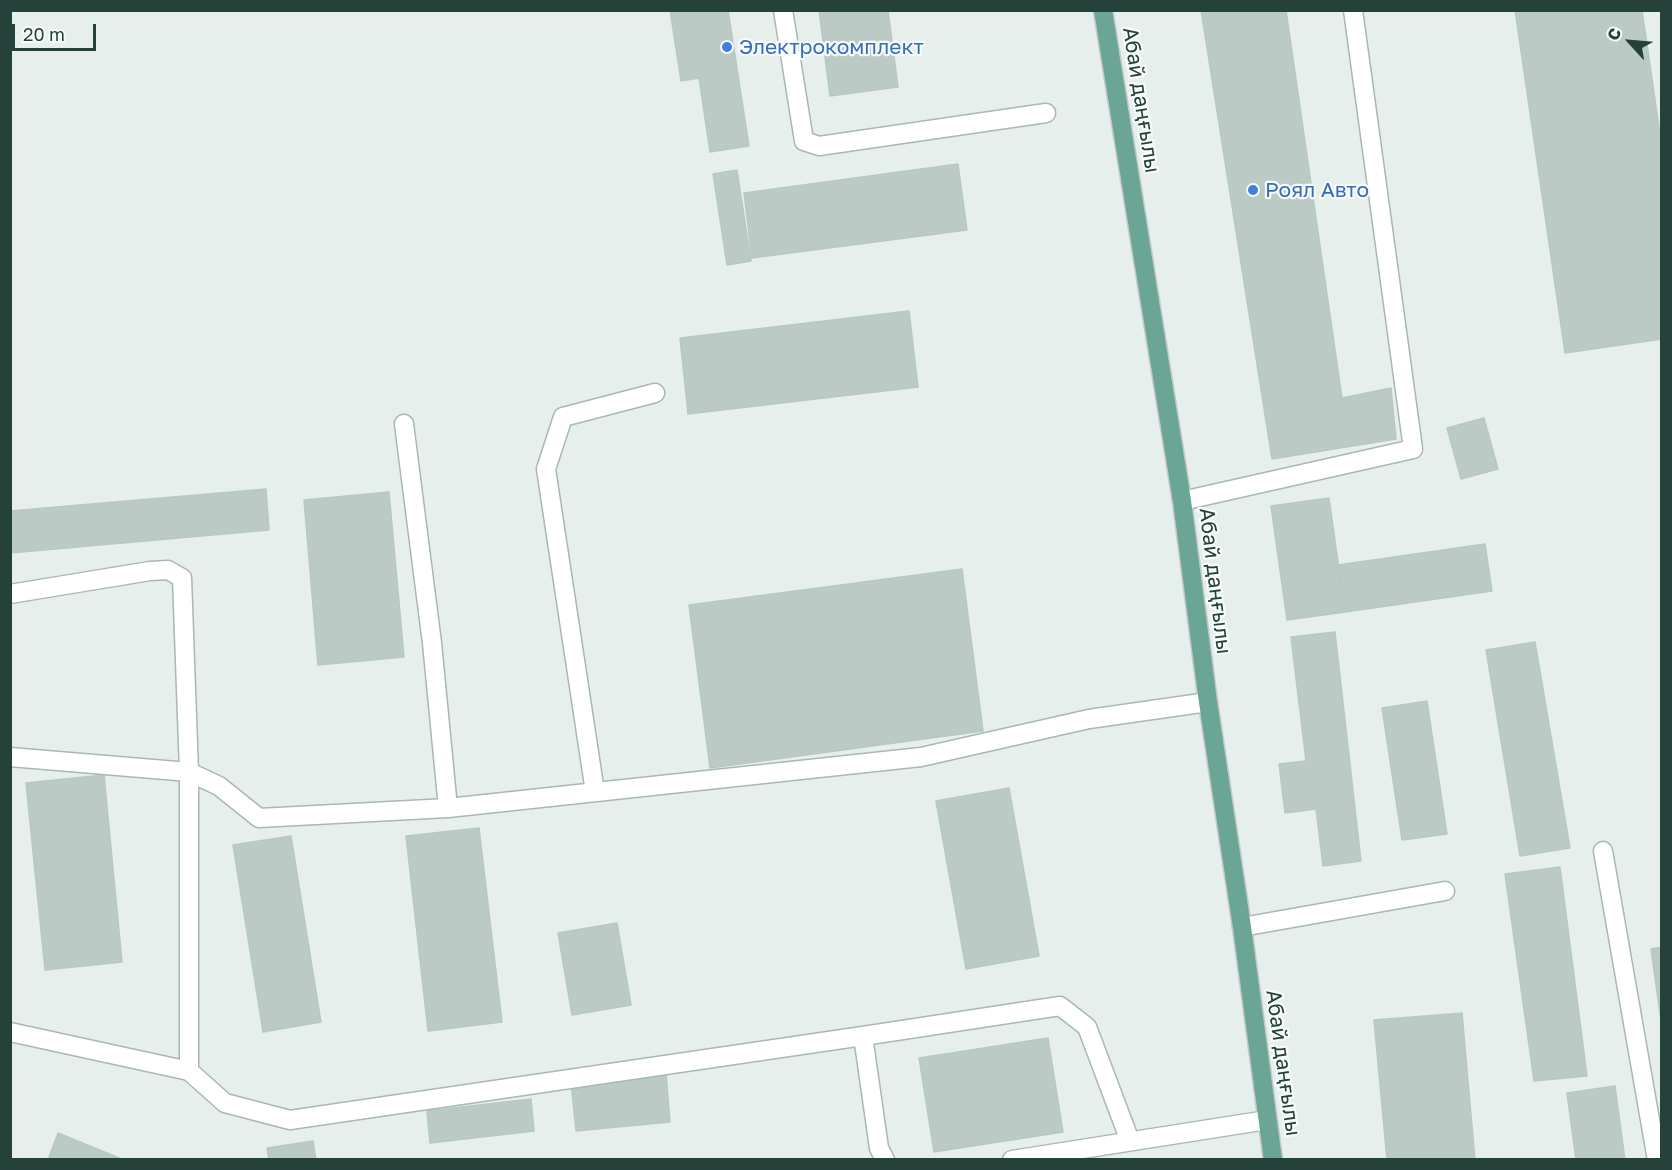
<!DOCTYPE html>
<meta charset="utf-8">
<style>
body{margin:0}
#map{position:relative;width:1672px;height:1170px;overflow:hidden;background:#e6efeb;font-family:"Golos Text",sans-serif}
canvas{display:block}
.frame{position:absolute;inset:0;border:12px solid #24423a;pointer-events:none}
.north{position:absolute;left:1600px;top:12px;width:60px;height:60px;-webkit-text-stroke:4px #f7fbf9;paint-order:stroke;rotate:296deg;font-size:16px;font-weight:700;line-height:24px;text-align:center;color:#24423a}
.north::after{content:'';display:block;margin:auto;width:21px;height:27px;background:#24423a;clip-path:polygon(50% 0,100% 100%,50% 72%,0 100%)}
.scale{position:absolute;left:12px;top:24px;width:84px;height:27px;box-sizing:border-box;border:3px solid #24423a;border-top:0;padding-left:8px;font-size:18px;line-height:21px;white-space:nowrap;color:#24423a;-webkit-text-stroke:4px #f7fbf9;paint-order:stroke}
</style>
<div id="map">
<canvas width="1672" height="1170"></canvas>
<div class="frame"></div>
<div class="north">С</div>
<div class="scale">20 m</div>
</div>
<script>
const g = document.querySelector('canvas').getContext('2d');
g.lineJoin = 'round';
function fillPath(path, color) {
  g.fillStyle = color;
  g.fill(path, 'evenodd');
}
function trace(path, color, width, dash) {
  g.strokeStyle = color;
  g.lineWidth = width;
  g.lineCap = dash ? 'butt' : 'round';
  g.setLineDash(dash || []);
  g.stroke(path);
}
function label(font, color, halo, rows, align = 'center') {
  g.font = font + ' "Golos Text",sans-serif';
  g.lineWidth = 4.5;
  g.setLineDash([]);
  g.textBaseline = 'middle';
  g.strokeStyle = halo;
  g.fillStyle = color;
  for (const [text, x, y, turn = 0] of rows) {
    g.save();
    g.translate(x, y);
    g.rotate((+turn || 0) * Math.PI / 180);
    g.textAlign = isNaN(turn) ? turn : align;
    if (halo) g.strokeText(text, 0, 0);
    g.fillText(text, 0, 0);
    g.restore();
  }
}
const building = new Path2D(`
 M670,10H728L749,146L710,152L699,78L681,81Z
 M819,10H888L898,87L830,96Z
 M1201,10H1286L1342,398L1391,388L1396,439L1272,459Z
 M1515,10H1642L1662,148V339L1565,353Z
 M958,164L967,230L752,258L744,193Z
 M737,170L751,261L727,265L713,174Z
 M909,311L918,387L688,414L680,338Z
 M1484,418L1498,469L1461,479L1447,428Z
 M266,489L269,530L10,553V511Z
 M389,492L404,657L318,665L304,500Z
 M1329,498L1345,612L1287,620L1271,506Z
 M1485,544L1492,591L1345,612L1338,565Z
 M962,569L983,731L710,768L689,605Z
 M1335,632L1361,861L1323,866L1316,809L1285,813L1279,764L1306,761L1291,637Z
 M1535,642L1570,848L1520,856L1486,650Z
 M1427,701L1447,834L1402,840L1382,708Z
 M104,775L122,962L45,970L26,783Z
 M1009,788L1039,956L966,969L936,801Z
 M479,828L502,1022L428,1031L406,836Z
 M291,836L321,1022L263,1032L233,845Z
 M1560,867L1587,1076L1534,1081L1505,874Z
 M617,923L631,1005L572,1015L558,933Z
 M1662,947V1028L1651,949Z
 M1462,1013L1475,1160H1387L1374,1020Z
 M1048,1038L1063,1132L934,1152L919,1058Z
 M666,1073L670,1122L576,1131L571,1082Z
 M1615,1086L1625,1160H1576L1567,1093Z
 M531,1099L534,1131L430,1143L427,1111Z
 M58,1133L124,1160H48Z
 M313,1141L316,1160H269L267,1148Z`);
fillPath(building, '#bbcac4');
trace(building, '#b8c9c2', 1.5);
const minor = new Path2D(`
 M783,10L804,141L819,146L1046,113
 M404,424L432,643L448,808
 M1182,501L1413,449L1353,10
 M10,594L150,571L168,570L182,578L189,772V1071L225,1103L290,1120L863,1036L879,1148L885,1160
 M10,757L189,772L219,786L259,818L448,808L921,757L1089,719L1208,702
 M595,792L546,469L563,417L655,393
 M1603,851L1657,1160
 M1242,927L1445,891
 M10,1032L189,1071
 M863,1036L1060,1006L1087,1027L1130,1141
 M1012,1160L1267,1120`);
const major = new Path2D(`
 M1103,10L1182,501L1208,702L1242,927L1273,1160`);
trace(minor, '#a8b8b2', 21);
trace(major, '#c2cac8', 21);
trace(minor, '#fff', 18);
trace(major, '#6aa596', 18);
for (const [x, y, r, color] of [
 [727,47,6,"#3f7fe0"],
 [1253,190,6,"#3f7fe0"]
]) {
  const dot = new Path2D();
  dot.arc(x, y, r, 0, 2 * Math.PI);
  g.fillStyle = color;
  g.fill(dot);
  trace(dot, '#f7fbf9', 2);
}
label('21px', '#366cbe', '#f7fbf9', [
 ["Электрокомплект",739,47],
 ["Роял Авто",1265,190]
], 'left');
label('21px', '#24423a', '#f7fbf9', [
 ["Абай даңғылы",1141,100,81],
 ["Абай даңғылы",1215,581,83],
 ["Абай даңғылы",1283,1063,82]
]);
</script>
